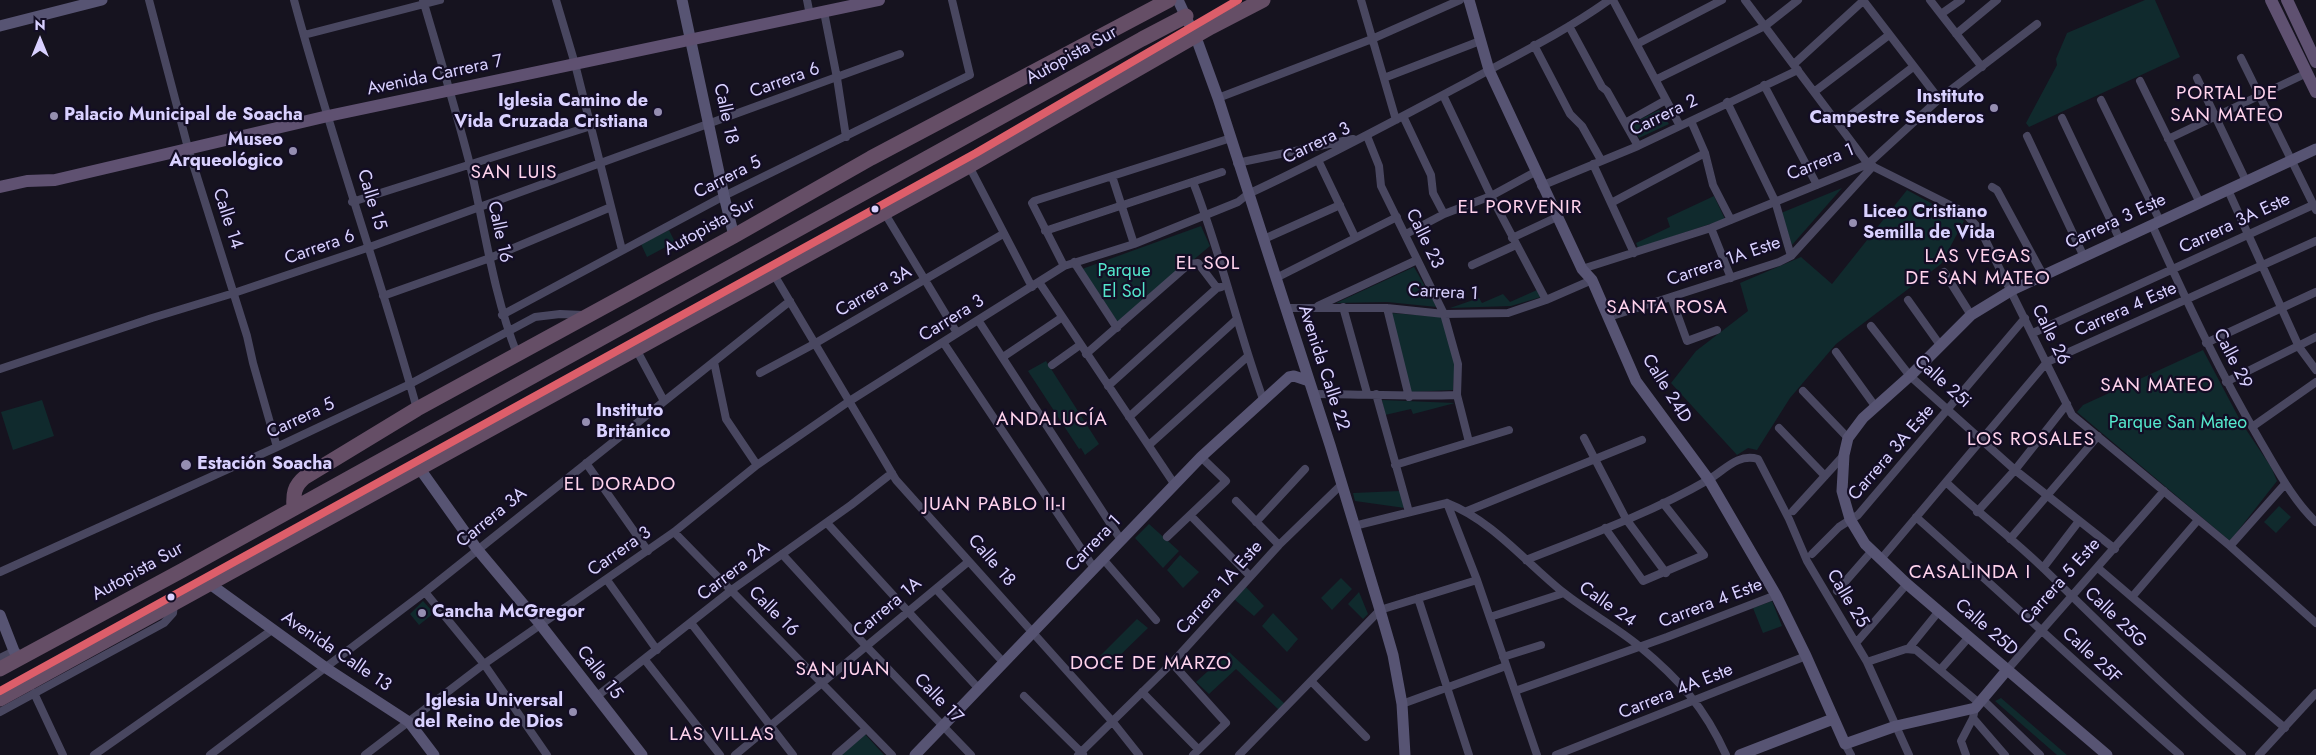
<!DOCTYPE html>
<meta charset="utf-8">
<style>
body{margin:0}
#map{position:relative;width:2316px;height:755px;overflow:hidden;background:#16131f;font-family:Jost,sans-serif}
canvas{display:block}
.north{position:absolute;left:15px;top:15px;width:50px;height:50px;-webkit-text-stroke:4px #130d25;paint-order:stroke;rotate:0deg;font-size:14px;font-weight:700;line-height:20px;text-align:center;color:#d9d1ff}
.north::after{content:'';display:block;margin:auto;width:18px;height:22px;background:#d9d1ff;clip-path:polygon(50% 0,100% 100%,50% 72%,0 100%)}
</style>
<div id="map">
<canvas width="2316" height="755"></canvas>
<div class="north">N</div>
</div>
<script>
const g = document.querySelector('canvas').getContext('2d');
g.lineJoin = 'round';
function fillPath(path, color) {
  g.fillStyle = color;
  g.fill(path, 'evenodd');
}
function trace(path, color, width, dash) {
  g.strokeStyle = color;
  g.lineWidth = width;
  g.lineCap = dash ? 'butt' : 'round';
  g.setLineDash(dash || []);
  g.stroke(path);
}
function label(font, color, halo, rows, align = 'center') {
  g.font = font + ' Jost,sans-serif';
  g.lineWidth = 4.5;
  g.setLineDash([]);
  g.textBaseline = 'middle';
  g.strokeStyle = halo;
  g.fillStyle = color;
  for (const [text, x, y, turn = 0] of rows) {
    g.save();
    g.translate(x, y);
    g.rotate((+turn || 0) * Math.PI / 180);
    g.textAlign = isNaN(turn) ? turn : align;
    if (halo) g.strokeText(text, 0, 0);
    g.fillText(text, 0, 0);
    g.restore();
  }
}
fillPath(new Path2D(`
 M2145,0H2155L2180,57L2029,127L2026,123L2057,65L2056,59L2067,33Z
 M1659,110L1669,124L1639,138L1631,124Z
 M1842,188L1792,245L1781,213Z
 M1907,190L1964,221L1941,264L1836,344L1790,398L1757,450L1748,448L1737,455L1671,383L1696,351L1748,311L1740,283L1801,257L1832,284Z
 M1714,196L1725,219L1638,248L1636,243L1670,227L1667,218Z
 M1201,226L1210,246L1118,323L1082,269Z
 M669,230L675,242L647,257L641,244Z
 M1414,267L1437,307L1387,302L1336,303Z
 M1537,290L1541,297L1511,306L1450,308L1479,298L1482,303L1503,294L1510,302Z
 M1391,313L1443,317L1455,359L1453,390L1411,392Z
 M2203,350L2241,422L2271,467L2277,481L2230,541L2077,412L2083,405Z
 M1046,361L1099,444L1085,455L1081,448L1079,449L1028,371Z
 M42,400L54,436L13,450L1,412Z
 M1382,400L1455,403L1413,414L1411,409L1385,415Z
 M1400,491L1405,508L1355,501L1353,493Z
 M2279,506L2291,517L2276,533L2264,522Z
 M1149,524L1179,551L1163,568L1135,538Z
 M1180,555L1199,572L1183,588L1167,570Z
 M1341,578L1352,589L1332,610L1321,598Z
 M1246,587L1264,606L1254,616L1234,599Z
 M1359,592L1368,614L1363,619L1348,604Z
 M423,601L434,613L419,625L410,614Z
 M1772,601L1782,626L1763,633L1753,608Z
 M1273,613L1298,639L1287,652L1262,626Z
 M1137,619L1148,628L1110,665L1100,656Z
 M1229,652L1285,704L1279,710L1236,669L1209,694L1196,682Z
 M2001,698L2067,755H2057L1995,701Z
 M865,734L884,755H841Z`), '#102a2d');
trace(new Path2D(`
 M149,0L188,148L247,336L253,363L277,447
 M294,0C331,138 379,272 417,409
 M423,0C439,55 456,110 470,165C485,229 493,293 517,354
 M556,0L575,64L622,250
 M807,0L810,15
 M1361,0L1396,120
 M1613,0L1680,126
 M1745,0L1868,164L1964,212L1981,231L2072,415L2230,546L2316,623
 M1863,0L1939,99
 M1930,0L1982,67
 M824,12L837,78L846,137
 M1941,14L1961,0
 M1569,26L1602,87L1607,91L1638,146
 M1956,34L1997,0
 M304,35L440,0
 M1637,44L1722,0
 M1534,45L1570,114L1582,126L1601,160
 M2241,58L2316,210
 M1794,64L1864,0
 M1384,78L1480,41
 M2197,78L2246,181
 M1657,79L1765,26L1798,0
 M2140,81L2200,203
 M1764,85L1817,185
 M1814,92L1889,35
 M1443,95L1491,196L1546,300
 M1218,98L1372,39L1460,0
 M2101,100L2160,221
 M1727,102L1775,201L1791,256
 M1403,116L1431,175L1433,193L1444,214
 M2062,118L2120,240
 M1691,121L1705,153L1713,185L1731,220
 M1625,123L1666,100
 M1839,124L1913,67
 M1367,136L1379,166L1381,186L1444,314L1458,364L1457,395L1469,442
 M2027,136L2084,257
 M2168,139L2307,73
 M1318,160L1355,237
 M1237,163L1353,139
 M1593,164L1634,253
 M969,166L1032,287
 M1112,176L1134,244
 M1193,182C1221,253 1237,328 1263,399
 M1541,186L1638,146L1798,70
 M1992,187L1997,190L2043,275
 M2228,190L2299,347L2316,370
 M352,202L591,126
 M1611,203L1705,153
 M884,212L957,333
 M2152,225C2186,300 2220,373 2262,444C2278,471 2293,500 2316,522
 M1711,228L1731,278
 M1045,231L1222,172
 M1406,234L1444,214L1491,196L1535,172
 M1512,238L1557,217
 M1264,239L1340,205
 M1074,262L1117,328
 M1472,265L1516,245
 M1064,266L1032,203L1034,201L1231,138
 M1582,269L1711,228L1868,164L1939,99L2037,24
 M1944,272L1971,315
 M773,273L896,480L1112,721L1139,755
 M1276,278L1397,217
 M1039,282L1175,485
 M383,296L490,258L611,207
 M1671,297L1687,341L1717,330
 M1908,300L1940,345
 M1318,306L1417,260
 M1343,307L1367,393
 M1286,308H1387L1444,314L1508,313L1546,300L1592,280
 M1387,308L1409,397
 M502,315L724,196L970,75L952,0
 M1609,317L1779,262L1791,256L1873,166
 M978,320L1121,540
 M1871,326L1910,376L2015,470L2115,549
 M2033,333L2313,205
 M943,342L1094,568
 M2206,343L2316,292
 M636,349L664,401
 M1836,352L1875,406
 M1086,354L1189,264L1198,263L1217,288
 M1003,357L1061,318
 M714,362L726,419L757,465
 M1052,365L1080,345
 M0,369L152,318L234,293L367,248L900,54
 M760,373L814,344L1003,234
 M2226,382L2316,337
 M1108,386L1217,288L1221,287
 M1803,391L1848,438
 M1313,394C1361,394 1409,397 1457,395
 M1376,394L1409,512
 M1129,417L1236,320
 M2252,427L2316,382
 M1779,428L1825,476
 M1584,438L1626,519L1666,573
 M1149,445L1247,357
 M586,463L648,551
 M1395,465L1509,430
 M1946,482C1977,512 2012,538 2043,568C2108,631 2173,696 2242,755
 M1236,501L1279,545
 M1447,503C1493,521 1526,563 1564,593C1588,612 1616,627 1639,646C1679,679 1705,708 1726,755
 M1447,503L1477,580L1537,755
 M1467,511L1642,440
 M1793,511L1844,455
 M1977,512L2015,470L2067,404
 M1190,515L1250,576
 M1916,517C2005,596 2091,677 2180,755
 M1256,522L1305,469
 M827,523L979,689
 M1354,526L1447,503
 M1605,528L1643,581L1704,555L1663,503
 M674,532L892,755
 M1167,537L1226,481L1201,457
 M2010,539L2098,436
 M2230,546L2285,484
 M782,554L866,646L971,755
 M1812,554L1839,527L1858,515L2025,318
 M1103,559L1156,620
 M1881,559L2047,362L2316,241
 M1526,560C1587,536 1651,513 1708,480C1724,471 1737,453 1758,459L1789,519L1807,561L1867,662L1909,755
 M2043,568L2079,521
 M2098,568L2285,728
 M0,572L277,447L410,384L535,317L560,314L583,315
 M607,580L657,650
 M936,589L1004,663
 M1837,591L1872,551
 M425,592L484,664L547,755
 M2132,597L2198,520
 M1418,598L1469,755
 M1490,617L1564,593
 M691,623L793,755
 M1856,643L1907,584
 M1909,648L1939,611
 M1503,657L1541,645
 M0,658L14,651
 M645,660L720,755
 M1867,662L1906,649L1916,650L1979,703
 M1172,663L1226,723L1193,755
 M1941,669L1969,637
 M2007,670L2164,491
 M1311,681L1366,737
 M1515,691L1667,637L1776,595
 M1142,692L1198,749
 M34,693L63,755
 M1024,696L1083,754
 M596,697L733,589L851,505L892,473
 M1982,699L2040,755
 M1402,704L1506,666
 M0,712L164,623L173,613L174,604
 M1973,718L2005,755
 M1845,744L1851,755
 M94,755L272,630
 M210,755L425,592L790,301
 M365,755L484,664L674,532L757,465L848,402L978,320L1064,266L1134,244L1238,202L1248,194C1324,159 1397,119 1471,80C1517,55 1566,31 1609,0
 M735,755L968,562
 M836,755L866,729
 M1078,755L1172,663L1279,545L1342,484
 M1239,755L1380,610L1477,580
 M1556,755L1806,656
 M1966,755L1961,741L1973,718L1975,708
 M2259,755L2316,693`), '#494760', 8);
trace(new Path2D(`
 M682,0L724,196L734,236
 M1178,0L1198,43L1218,98L1330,445L1380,610L1393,655L1402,704L1405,755
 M1469,0L1489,70L1582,269L1592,280L1636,381L1709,480L1776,595L1806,656L1845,744L1896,726L1975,708L2007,670
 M0,26L102,0
 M420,469L477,549L540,624L642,755
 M210,584L326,668L409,722L434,755
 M0,615L14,651L19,658
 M915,755L1201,457L1289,377L1294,376L1309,381
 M1740,755L1833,719
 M2107,755L1907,584L1865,544L1850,519L1842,491L1844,455L1848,438L1863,418L1910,376L1971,315L2012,290L2316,149`), '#575473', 11);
trace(new Path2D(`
 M2271,0L2316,92
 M2287,0L2316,62
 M0,187L27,181L55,180L328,116L879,0`), '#5f5171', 12);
trace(new Path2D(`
 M294,508C293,494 294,486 305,477L417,409L734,236L871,158L1169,0
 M0,669L183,570L1142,39L1186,16
 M0,699L969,166L1211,27L1263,0`), '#654e66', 15);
trace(new Path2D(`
 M0,691L976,153L1238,0`), '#dd5e6a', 8);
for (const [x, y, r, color] of [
 [1994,108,5,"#958eb1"],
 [658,112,5,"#958eb1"],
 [54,116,5,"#958eb1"],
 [293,151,5,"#958eb1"],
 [875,209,4.5,"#d9d1ff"],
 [1853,223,5,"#958eb1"],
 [586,422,5,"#958eb1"],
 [186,465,6,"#958eb1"],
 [171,597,4.5,"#d9d1ff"],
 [422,613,5,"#958eb1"],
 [573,712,5,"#958eb1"]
]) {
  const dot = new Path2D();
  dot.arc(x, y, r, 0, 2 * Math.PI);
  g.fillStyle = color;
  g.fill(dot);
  trace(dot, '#130d25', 2);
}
label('18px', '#d9d1ff', '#130d25', [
 ["Autopista Sur",1072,56,-29],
 ["Avenida Carrera 7",435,76,-12],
 ["Carrera 6",785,81,-20],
 ["Calle 18",725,114,78],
 ["Carrera 2",1664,116,-26],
 ["Carrera 3",1317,144,-26],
 ["Carrera 1",1821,163,-22],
 ["Carrera 5",728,178,-27],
 ["Calle 15",371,200,73],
 ["Calle 14",227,219,72],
 ["Carrera 3 Este",2116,222,-25],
 ["Carrera 3A Este",2235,224,-25],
 ["Autopista Sur",710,227,-29],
 ["Calle 16",499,232,78],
 ["Calle 23",1424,239,64],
 ["Carrera 6",320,248,-19],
 ["Carrera 1A Este",1724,262,-19],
 ["Carrera 3A",874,292,-30],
 ["Carrera 1",1443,293,3],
 ["Carrera 4 Este",2126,310,-24],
 ["Carrera 3",952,319,-32],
 ["Calle 26",2050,335,64],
 ["Calle 29",2232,359,63],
 ["Avenida Calle 22",1323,368,72],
 ["Calle 25i",1942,382,42],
 ["Calle 24D",1666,389,58],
 ["Carrera 5",301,419,-25],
 ["Carrera 3A Este",1892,453,-49],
 ["Carrera 3A",492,518,-39],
 ["Carrera 1",1094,544,-46],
 ["Carrera 3",620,552,-35],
 ["Calle 18",991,561,49],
 ["Autopista Sur",138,572,-29],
 ["Carrera 2A",734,572,-37],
 ["Carrera 5 Este",2061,582,-48],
 ["Carrera 1A Este",1220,588,-48],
 ["Calle 25",1847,599,59],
 ["Carrera 4 Este",1711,604,-21],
 ["Calle 24",1607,605,35],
 ["Carrera 1A",888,608,-40],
 ["Calle 16",773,612,45],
 ["Calle 25G",2115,618,44],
 ["Calle 25D",1986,628,41],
 ["Avenida Calle 13",336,652,34],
 ["Calle 25F",2091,656,43],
 ["Calle 15",599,673,52],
 ["Carrera 4A Este",1676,692,-22],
 ["Calle 17",938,699,46]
]);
label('bold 18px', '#d9d1ff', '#130d25', [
 ["Instituto",1984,98,"right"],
 ["Campestre Senderos",1984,119,"right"],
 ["Iglesia Camino de",648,102,"right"],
 ["Vida Cruzada Cristiana",648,123,"right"],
 ["Palacio Municipal de Soacha",64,116],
 ["Museo",283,141,"right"],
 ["Arqueológico",283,162,"right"],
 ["Liceo Cristiano",1863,213],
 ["Semilla de Vida",1863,234],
 ["Instituto",596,412],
 ["Británico",596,433],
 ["Estación Soacha",197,465],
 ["Cancha McGregor",432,613],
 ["Iglesia Universal",563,702,"right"],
 ["del Reino de Dios",563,723,"right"]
], 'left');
label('18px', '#54e7cc', '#130d25', [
 ["Parque",1124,272],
 ["El Sol",1124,293],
 ["Parque San Mateo",2178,424]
]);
g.letterSpacing = '1px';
label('19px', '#ffd3ec', '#130d25', [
 ["PORTAL DE",2227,94],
 ["SAN MATEO",2227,116],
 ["SAN LUIS",514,173],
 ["EL PORVENIR",1520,208],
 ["LAS VEGAS",1978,257],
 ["DE SAN MATEO",1978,279],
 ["EL SOL",1208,264],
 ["SANTA ROSA",1667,308],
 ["SAN MATEO",2157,386],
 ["ANDALUCÍA",1052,420],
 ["LOS ROSALES",2031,440],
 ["EL DORADO",620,485],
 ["JUAN PABLO II-I",995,505],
 ["CASALINDA I",1970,573],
 ["DOCE DE MARZO",1151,664],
 ["SAN JUAN",843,670],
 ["LAS VILLAS",722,735]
]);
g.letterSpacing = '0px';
</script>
